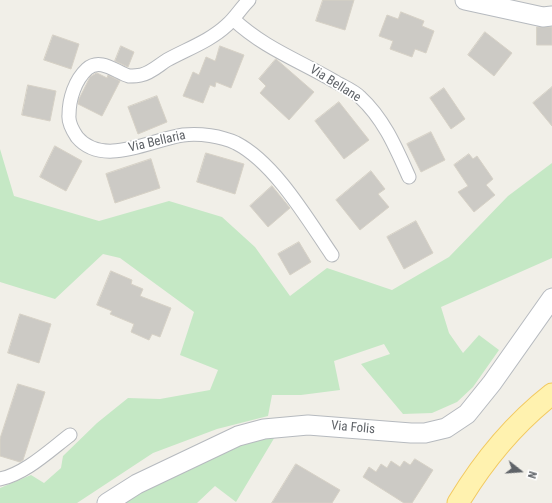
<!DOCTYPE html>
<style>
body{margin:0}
#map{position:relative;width:552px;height:503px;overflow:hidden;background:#f1efe8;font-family:"Roboto Condensed",sans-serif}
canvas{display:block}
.north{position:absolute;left:500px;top:451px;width:40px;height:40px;-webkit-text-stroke:3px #fff;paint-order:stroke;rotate:107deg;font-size:11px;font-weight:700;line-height:16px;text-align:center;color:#5f6368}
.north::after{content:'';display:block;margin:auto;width:14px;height:18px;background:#5f6368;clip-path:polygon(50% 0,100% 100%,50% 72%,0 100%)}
</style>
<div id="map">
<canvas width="552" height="503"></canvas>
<div class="north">N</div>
</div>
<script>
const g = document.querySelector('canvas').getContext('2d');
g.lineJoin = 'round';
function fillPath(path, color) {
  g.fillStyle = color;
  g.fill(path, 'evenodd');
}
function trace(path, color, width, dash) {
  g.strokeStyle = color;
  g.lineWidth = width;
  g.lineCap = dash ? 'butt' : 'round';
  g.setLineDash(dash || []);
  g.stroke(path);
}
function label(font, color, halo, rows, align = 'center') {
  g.font = font + ' "Roboto Condensed",sans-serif';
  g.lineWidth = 3.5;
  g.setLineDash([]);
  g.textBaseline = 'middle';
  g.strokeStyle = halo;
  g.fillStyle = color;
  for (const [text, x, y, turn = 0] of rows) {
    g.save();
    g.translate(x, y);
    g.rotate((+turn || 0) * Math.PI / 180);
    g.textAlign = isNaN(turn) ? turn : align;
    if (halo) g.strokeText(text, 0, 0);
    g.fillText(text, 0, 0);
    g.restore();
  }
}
fillPath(new Path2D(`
 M0,149L14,196L99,221L169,201L222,217L255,247L290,296L327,268L392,290L449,257L508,196L552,163V258L441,307L449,333L463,353L479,335L499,350L473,387L457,402L432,413L403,414L361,364L390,354L384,344L334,361L340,390L301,395H272L268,416L217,429L153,453L77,503H0V488L31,475L44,483L61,468L63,456L97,423L128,398L160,399L210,390L218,370L180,355L194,312L120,258L103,254L55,299L0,282Z
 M279,430L236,502L215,486L197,503H120L243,441Z`), '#c5e8c5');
const building = new Path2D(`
 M323,0H354L345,30L316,21Z
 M401,12L424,21L422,26L434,31L426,53L415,49L412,57L390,49L393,41L379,36L387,15L398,19Z
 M537,27H552V45H537Z
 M485,32L512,53L494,76L468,55Z
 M53,35L79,44L71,69L44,60Z
 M121,46L134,52L128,67L115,61Z
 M220,46L244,55L231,88L216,82L215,87L210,85L203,103L183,96L193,72L199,75L206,57L215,61Z
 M276,59L314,92L289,120L260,93L266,86L259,79Z
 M97,73L107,78L108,75L120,81L102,116L78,104L79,99L90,77Z
 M28,85L56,91L50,121L22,115Z
 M552,87V126L533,103Z
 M444,88L465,119L451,129L430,98Z
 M157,96L167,122L138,134L128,107Z
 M339,102L369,140L344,159L315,121Z
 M431,132L445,160L421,172L407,144Z
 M55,146L82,161L66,191L40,177Z
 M206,153L244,164L235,194L197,182Z
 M469,154L473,159L477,156L493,179L486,185L495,195L474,212L458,192L468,186L454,165Z
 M151,159L160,188L115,203L106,174Z
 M371,171L385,189L378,194L389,207L360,230L336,200Z
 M272,186L290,208L268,227L250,206Z
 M416,221L433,253L404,269L387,237Z
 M299,242L311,262L290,275L278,254Z
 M111,271L132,280L131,284L143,289L140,296L171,308L160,337L152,334L149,340L131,332L134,324L110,314L112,311L97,305Z
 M20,314L51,324L39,363L8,353Z
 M18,384L45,392L23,460L20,462L0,456V439Z
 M415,459L433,470L412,503H404L363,477L369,467L376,472L381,464L387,468L391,461L400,467L404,461L410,465Z
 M296,464L340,490L332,503H272Z`);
fillPath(building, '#cccac5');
trace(building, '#d6d1c6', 1);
const street = new Path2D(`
 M249,0C241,8 235,18 227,25C210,41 187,49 167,60C159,65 151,73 141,75C137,76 133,76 129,76C116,72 100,57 87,69C75,80 69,99 69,115C68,123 73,131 77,137C103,168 152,139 183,135C200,133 221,136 236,143C275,163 308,220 332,255
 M233,19C264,48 298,60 334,81C342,86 353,90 360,97C384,119 396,148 409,177
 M0,479C25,474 50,450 70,435`);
const secondary = new Path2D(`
 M465,0L543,17L552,16
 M107,503L137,484L238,436L264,429L308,425L411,433H425L446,428L467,414L492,383L552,298`);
const primary = new Path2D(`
 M458,503C482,463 515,423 552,394`);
trace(street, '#b5b8bc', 15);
trace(secondary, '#b6babf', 21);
trace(primary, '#f2c960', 23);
trace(street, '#fff', 13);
trace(secondary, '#fff', 19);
trace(primary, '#fff2af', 21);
label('13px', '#5f6368', '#fff', [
 ["Via Bellane",335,84,32],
 ["Via Bellaria",157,142,-13],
 ["Via Folis",353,428,5]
]);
</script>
